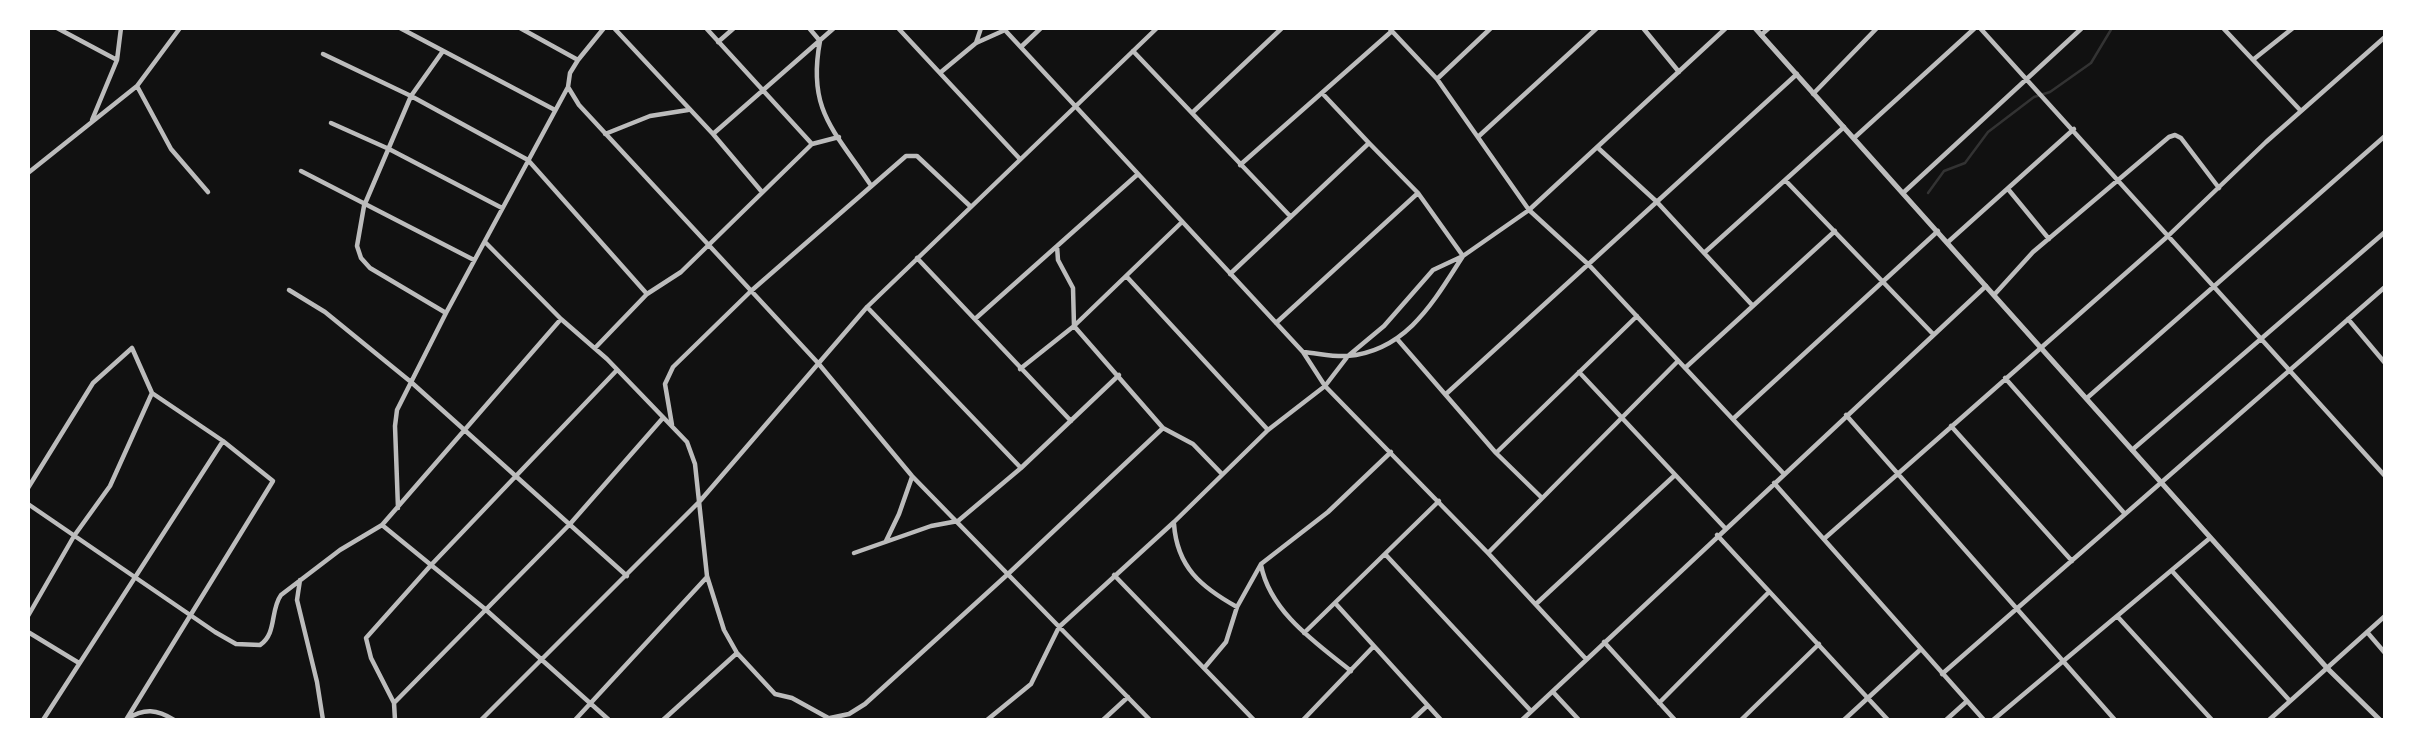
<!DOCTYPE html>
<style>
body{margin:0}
#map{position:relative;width:2413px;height:748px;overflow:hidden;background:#111;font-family:"Work Sans",sans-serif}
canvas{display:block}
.frame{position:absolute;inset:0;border:30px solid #fff;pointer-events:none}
</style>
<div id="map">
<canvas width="2413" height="748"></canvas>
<div class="frame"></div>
</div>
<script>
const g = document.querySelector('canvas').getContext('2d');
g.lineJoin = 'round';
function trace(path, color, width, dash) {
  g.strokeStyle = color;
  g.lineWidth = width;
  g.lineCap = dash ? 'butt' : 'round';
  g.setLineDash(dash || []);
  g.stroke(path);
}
trace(new Path2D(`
 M1928,193L1944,171L1965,163L1988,132L2034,97L2050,92L2091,63L2112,28`), '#333', 2.5);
trace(new Path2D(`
 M57,28L117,60
 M400,28L555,110
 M520,28L578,60
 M604,28L578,60L570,73L568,87L579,105L818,363L912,476L1150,720
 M614,28L713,134L762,192
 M706,28L812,144
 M809,28L820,41C807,110 834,130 870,184
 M898,28L1019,158
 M1003,28L1303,352L1325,386L1488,553L1586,659
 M1389,28L1437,79L1529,210L1589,265L1783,473
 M1643,28L1679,72
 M1980,28L2385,476
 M2223,28L2301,111
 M1761,35L1769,28
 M718,42L734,28
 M976,43L981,28
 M1022,46L1041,28
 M443,51L411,96L364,206L357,246L361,258L370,268L446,313
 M1133,51L1290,216
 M323,54L411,96L528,160L647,294
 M2254,59L2293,28
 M941,72L976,43L1005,30
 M1437,79L1491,28
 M137,86L171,149L208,192
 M1813,94L1877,28
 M1192,113L1282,28
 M92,120L117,60L121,28
 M331,123L389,149L502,208
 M605,134L650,116L688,110
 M713,134L834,28
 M1479,136L1597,28
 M1854,138L1975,28
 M1597,147L1657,202L1753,306
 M1240,165L1392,31
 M301,171L474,260
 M28,173L137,86L180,28
 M1785,180L1933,334
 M2008,189L2049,239
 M1903,193L2082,28
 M485,242L561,319L607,359L687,442L695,464L707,576L724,630L737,653L775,694L792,698L832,720
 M1948,242L2074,129
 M1057,246L1058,260L1073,288L1074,326L1163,428L1193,444L1222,474
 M1704,253L1844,127
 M917,258L1071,421
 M1230,274L1369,143L1322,93
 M1127,277L1268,430
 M289,290L325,312L411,382L627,576
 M1994,295L2033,252L2169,137L2175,135L2181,138L2219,188
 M867,307L1021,468
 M975,319L1138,174
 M2348,319L2385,363
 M1276,323L1418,193
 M1398,340L1496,453L1541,497
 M595,348L647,294L681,272L812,144L839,137
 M1303,352C1317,353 1333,357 1347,356C1407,351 1434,301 1463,256L1418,193L1369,143
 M1685,368L1835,231
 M1020,369L1074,326L1182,222
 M1579,372L1725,528
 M2005,378L2125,514
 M1446,394L1797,74
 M2087,398L2385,136
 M1846,415L2115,720
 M1733,419L1938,231
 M672,425L665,384L673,367L751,291L906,156H917L970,206
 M1951,426L2072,561
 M2132,450L2385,232
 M1496,453L1637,316
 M1774,483L1984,720
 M28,488L93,383L132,348L152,393L223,441L273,481L126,720
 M28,504L215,632L236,644L260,645C277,634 270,610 281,595L340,550L382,525L561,319
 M398,508L395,426L397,410L446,313L568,87
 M1174,524C1177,567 1201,587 1237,607
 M382,525L485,609L609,720
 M1717,535L1888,720
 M1825,538L2168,236L2266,142L2385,37
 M886,541L899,514L912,477
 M854,553L931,526L958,521L1021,468L1119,375
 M1488,553L1678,361
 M1385,554L1531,711
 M1261,565C1270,612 1316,643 1351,671
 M2172,571L2290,701
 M1114,575L1254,720
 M300,580L297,600L317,682L323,720
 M1336,604L1441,720
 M1536,604L1675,475
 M28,616L74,536L110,486L152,393
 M2117,616L2212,720
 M28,632L79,663
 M2367,632L2385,653
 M1304,633L1439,501
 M1604,642L1675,720
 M1205,667L1226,642L1237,607L1261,564L1328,512L1391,452
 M1942,674L2385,287
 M1553,692L1579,720
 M394,703L570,524L662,419
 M1659,703L1769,592
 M830,718L849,714L865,704L1008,574L1163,428
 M127,719C144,708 157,709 174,720
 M43,720L223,441
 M395,720L394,703L371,658L366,638L432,564L617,370
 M481,720L700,501L867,307L1157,28
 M575,720L707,577
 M663,720L737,653
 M987,720L1031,684L1059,627L1174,522L1268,430L1325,386L1348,356L1384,326L1433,270L1463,256L1529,210L1726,28
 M1103,720L1128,697
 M1303,720L1373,647
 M1412,720L1427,706
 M1522,720L1986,286
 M1741,720L1819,644
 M1844,720L1921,649
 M1946,720L1966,702
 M1993,720L2210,538
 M2269,720L2385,616`), '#bcbcbc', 4.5);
trace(new Path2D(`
 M1755,28L2327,668L2380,720`), '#bcbcbc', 5);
</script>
